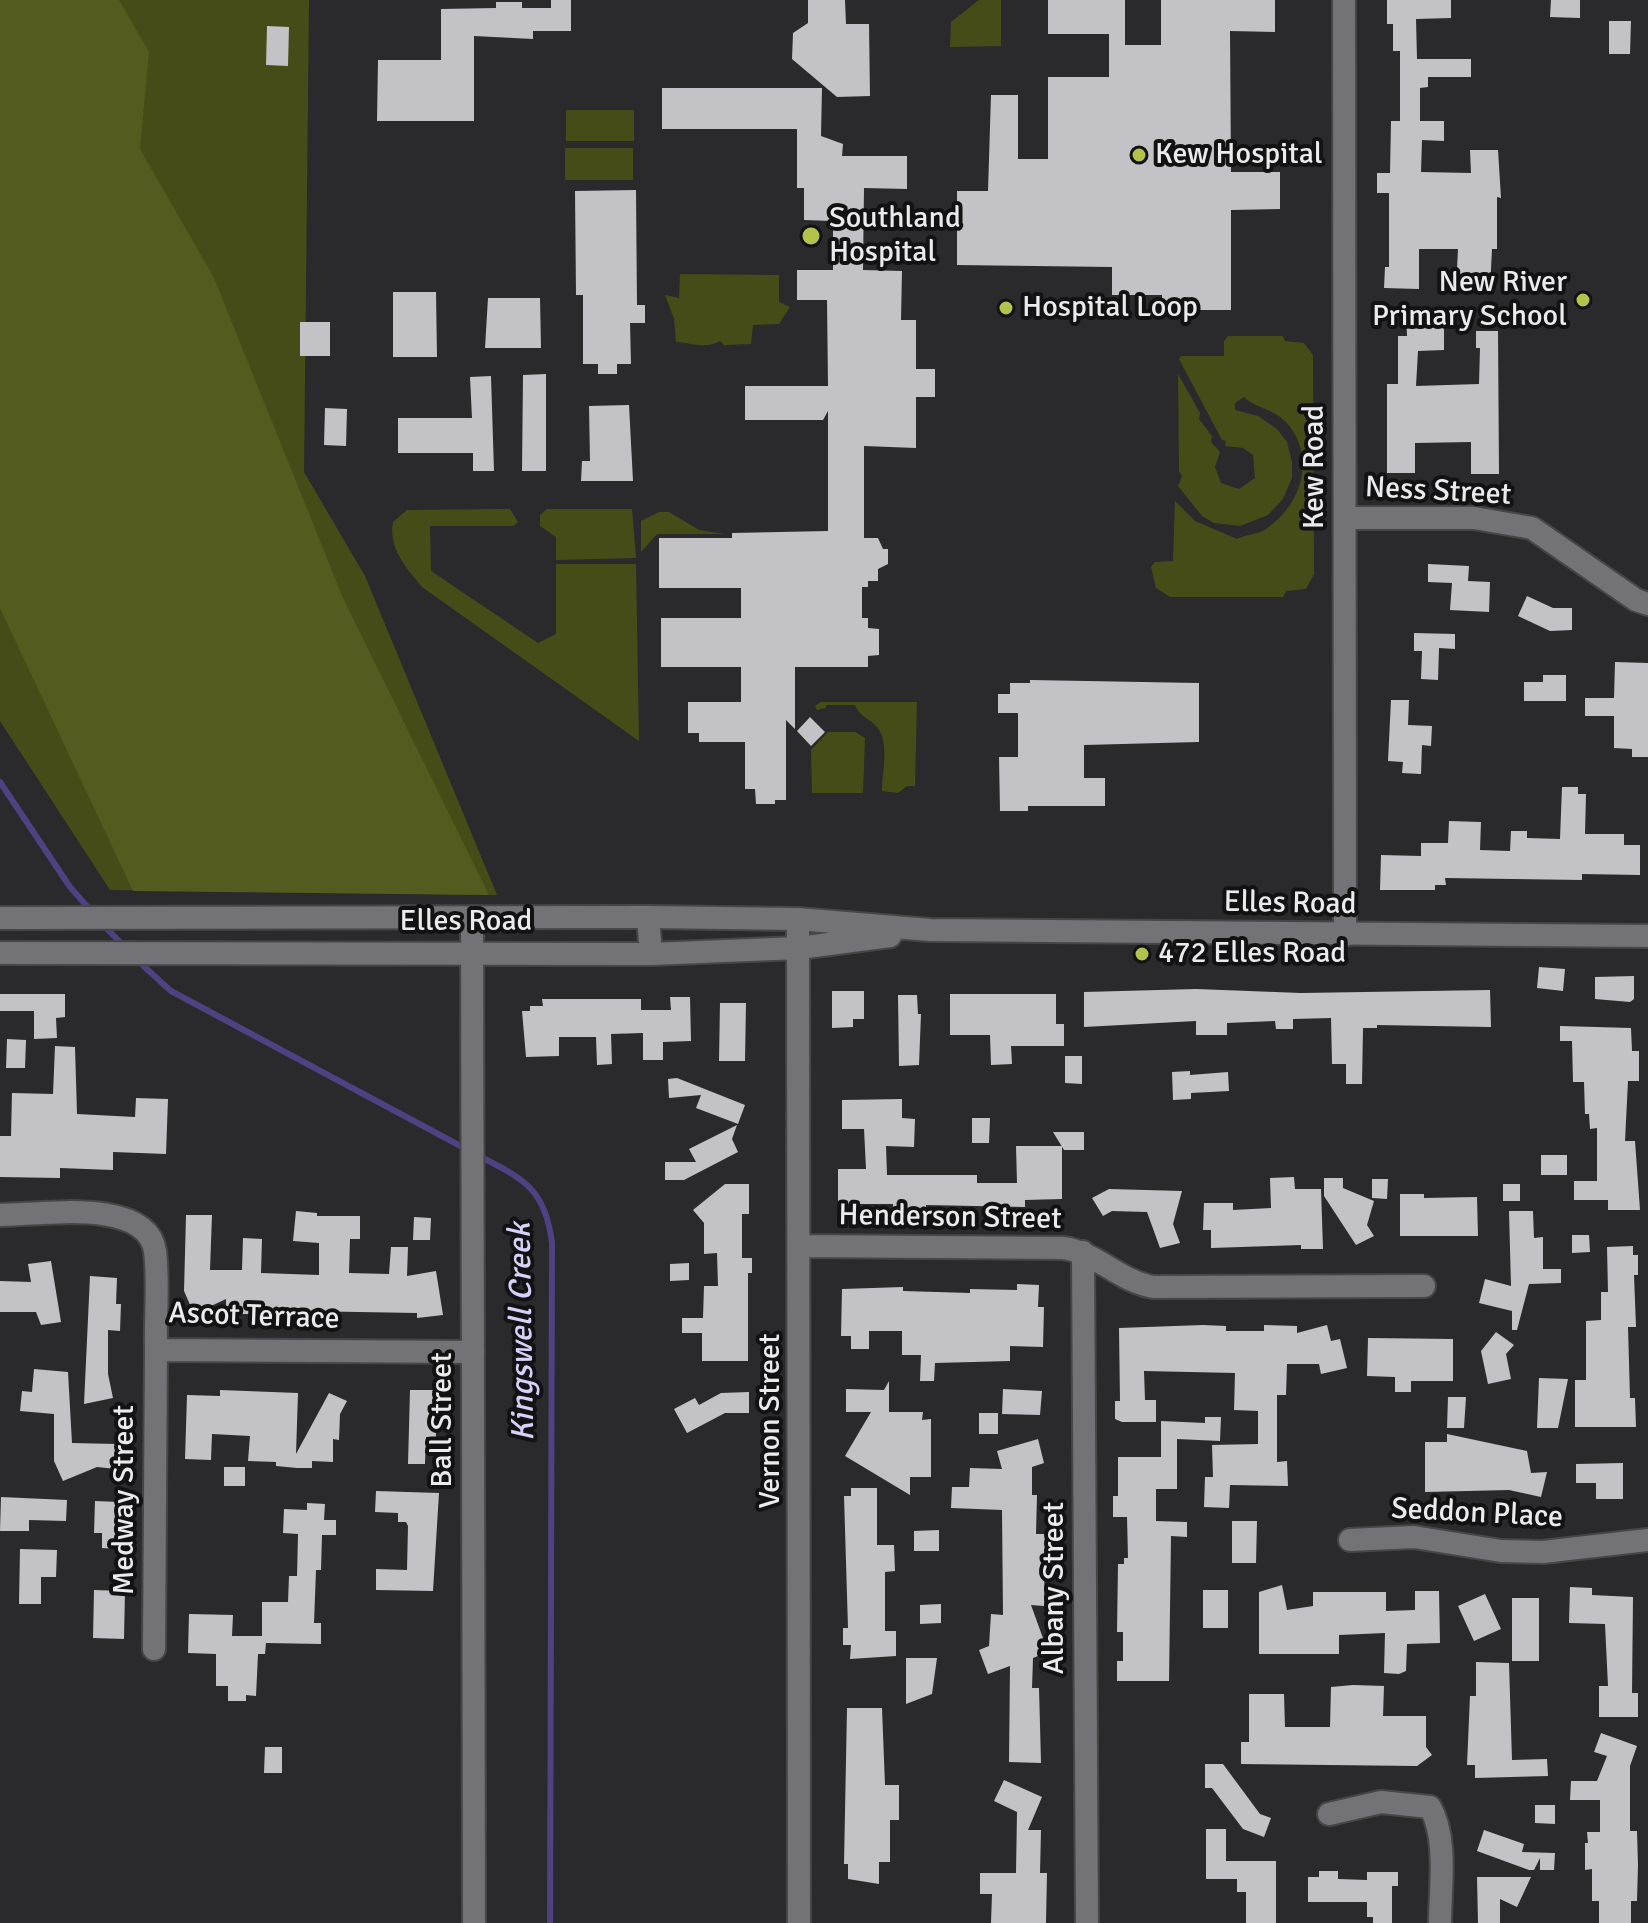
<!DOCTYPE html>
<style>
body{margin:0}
canvas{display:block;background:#2a292c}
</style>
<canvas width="1648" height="1923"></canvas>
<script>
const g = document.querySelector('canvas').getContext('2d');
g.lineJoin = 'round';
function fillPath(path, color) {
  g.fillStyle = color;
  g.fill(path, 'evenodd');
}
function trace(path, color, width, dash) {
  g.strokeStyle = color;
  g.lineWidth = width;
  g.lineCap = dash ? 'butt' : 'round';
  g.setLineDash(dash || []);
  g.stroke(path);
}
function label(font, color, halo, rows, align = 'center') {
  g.font = font + ' Signika,sans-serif';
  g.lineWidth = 8;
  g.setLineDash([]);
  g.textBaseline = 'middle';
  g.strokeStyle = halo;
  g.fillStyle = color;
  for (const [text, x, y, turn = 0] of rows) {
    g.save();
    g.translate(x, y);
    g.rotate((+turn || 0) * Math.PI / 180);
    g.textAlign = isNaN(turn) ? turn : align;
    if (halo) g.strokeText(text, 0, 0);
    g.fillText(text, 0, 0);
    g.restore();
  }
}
fillPath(new Path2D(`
 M0,0H309L304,472L365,576L497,895L110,890L0,721Z
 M979,0H1001V46L950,47L951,22Z
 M566,110H634V141H566Z
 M633,148V180H565V148Z
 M680,274L779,275V302L790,307L779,324L753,325L751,344L724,345L720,341C706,350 688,342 676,342L674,319L665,295L679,298Z
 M1228,336H1283L1285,341L1304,343L1313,355L1314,574L1306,589L1286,591L1283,597H1170L1156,588L1151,567L1155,562L1173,561L1175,501L1195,521L1237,539C1246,534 1257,535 1266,529C1302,505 1317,456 1286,422C1274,409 1255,408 1244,397L1235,403V410L1258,416L1277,429L1287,442L1292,462V478L1283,499L1268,515L1240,526L1214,523L1202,516L1178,486L1182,476L1179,471L1178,374L1200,413L1199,419L1212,436L1211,442L1220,452L1215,467L1221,483L1239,489L1255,478L1253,455L1243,448L1225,446L1226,441L1222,440L1179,359L1181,356H1224V341Z
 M510,509L518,522L513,526H430L431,571L538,643L556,634V564H636L639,741L422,587C407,569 388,548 393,522L407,510Z
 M547,509H632L636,558L556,560V537L540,526V515Z
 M659,512H669L699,530L724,534H657L641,552V521Z
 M821,702H917L915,786H907L898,793L882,791C882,772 890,743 877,727C870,718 859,717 855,705H826V708L817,710L815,706Z
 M828,732H855L865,738L863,793H812L811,750Z`), '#464c17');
fillPath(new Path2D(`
 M0,0H119L149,52L140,149L214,278L343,598L489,895L133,891L0,608Z`), '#535b1e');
trace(new Path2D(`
 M0,782L70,887L92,912
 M102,924L125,947
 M138,961L171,991L468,1150
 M477,1155C524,1179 545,1188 552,1243L550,1923`), '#504182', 6);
fillPath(new Path2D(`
 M551,0H571V31H533V39L474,36V121H377L378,60H441V9L496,8V2H522V8H551Z
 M808,0H845L846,24H869L870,96L837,97L792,59L793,33L808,23Z
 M1048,0H1125V45H1161V0H1275V32L1230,31L1231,172H1280V209L1231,210V310H1162V295H1112V267L957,265V191H988L991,95H1018V159H1048V77H1109V34H1048Z
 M1387,0H1451V18L1416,19L1417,59H1471V77H1428V87L1420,88V121H1444V141L1422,140L1421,172L1471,173L1470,150H1498L1501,198L1497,197V249H1492L1490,289L1456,288L1458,249H1419V289L1384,288L1385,267H1389V193H1377V173H1390L1391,121H1400V51H1393V24H1387Z
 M1551,0H1580V18L1550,17Z
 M1609,21H1631L1630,54H1609Z
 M267,26L289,27L288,66L266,65Z
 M662,88H822L821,136L843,144L842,156H907V189L864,188L863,270L902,271L901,320H916V369H935V397H916V448L864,446V538H878L883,549H888V564L878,569V581H868V587H862V618H868V628L879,629V655L868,656V667H795V729L786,720V800H775V804H756L755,789H745V742H699V733H688V702H741V667H661V618H741V588H659V538H732V533L828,531V411L823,420H745V386H828L827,300H797V270H833V221L804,220V188H797V129H662Z
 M636,190L637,305H645V323H630L631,364H617V374H598V364H583V295H576L575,191Z
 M393,292H436L437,357H393Z
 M488,298H540L541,348H485Z
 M1406,313H1439V322H1444V350L1418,351L1416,386L1479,384L1480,348H1476V331H1498L1499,474H1471V442L1415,443V473H1387V384H1398V336H1407Z
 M300,322H330V356H300Z
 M546,374V471H522L523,375Z
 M491,376L494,471H473V453H398V418H472L470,377Z
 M629,405L633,481H581L582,461H590L589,406Z
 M325,408L347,409L346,446L324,445Z
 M1428,564L1469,566L1468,581L1490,582L1489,612L1450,610L1452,583L1428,582Z
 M1527,596L1553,608H1572V630L1550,631L1518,616Z
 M1414,633L1455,634V649L1439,648L1438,680L1421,679L1422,651H1414Z
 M1615,662L1648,663V757H1632V749L1614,748V716H1585V698H1614Z
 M1543,675H1566V701H1524V682H1543Z
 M1030,680L1199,683V742L1084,745V778H1105V806H1028V811H1000L999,757H1018V713H998V694H1010V683H1030Z
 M1391,700H1409L1408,725L1432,726L1431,746L1422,745L1421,774L1402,773L1403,762L1388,761Z
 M810,717L825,732L811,746L797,731Z
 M1562,787H1578V794H1586L1585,834H1624V845H1640V875L1582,874V880L1445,878L1446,885H1435V890H1380L1381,855L1421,856V843H1448L1449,821L1481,822L1480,850L1510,851L1511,831H1527V838L1560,839Z
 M1539,967L1565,969L1563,991L1537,988Z
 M1634,976V999L1630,1002L1595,999V977Z
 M1196,989L1301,993L1490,990L1491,1027L1377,1025V1028H1363L1362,1084H1346V1064H1332L1331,1018L1293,1019V1029H1276L1275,1021L1227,1023V1035H1196V1021L1084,1027V992Z
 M832,991H864V1019H853V1027L832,1028Z
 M0,994H65V1017L56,1018L57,1038L34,1039V1011H0Z
 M950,994H1056V1024H1064V1046H1011L1012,1064L991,1065L990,1035H950Z
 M898,995H917L918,1014H921L919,1065L899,1066Z
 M670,997H690L691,1041L663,1042V1060H643V1033L611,1034L612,1064L597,1065L596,1037H559V1056L526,1057L522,1011H530V1006H543L542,999H641V1010H671Z
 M720,1003H746L745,1061H719Z
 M1560,1026L1631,1028L1632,1051H1639V1081H1628L1625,1141H1635L1640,1210H1608V1200H1574V1181H1597V1128L1590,1129L1589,1114H1585L1584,1082H1573L1572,1041H1560Z
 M7,1039L26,1040L25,1068H6Z
 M55,1046L75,1047L77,1114L135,1117L136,1098L168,1099L166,1154L113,1152V1170L60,1168V1178L0,1177V1136H11L12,1093L53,1094Z
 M1065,1056H1082V1084L1065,1083Z
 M1190,1071V1075L1228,1072L1229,1091L1191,1093V1099L1173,1100L1172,1072Z
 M677,1078L745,1105L738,1124L696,1108L701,1095L669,1098L668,1079Z
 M902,1099V1118L915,1119L914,1147L886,1146L887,1175H977V1183H1017L1016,1146H1062V1199L1025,1200V1207L926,1205V1209H893V1204H838V1169H866L864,1129H842V1100Z
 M972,1118H990L989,1143H972Z
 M737,1125L732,1139L738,1152L684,1180H665V1162H696L689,1149Z
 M1053,1132H1084V1150H1064Z
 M1541,1155H1567V1175H1541Z
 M1294,1177L1295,1189H1321L1323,1249H1301V1245L1211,1248V1230H1203L1204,1203H1233V1210L1271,1208L1270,1178Z
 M1324,1178H1343V1188L1374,1201L1367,1225L1374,1236L1356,1245L1324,1196Z
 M1372,1179H1388L1387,1199L1372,1198Z
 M725,1184H749V1214H742V1258H752V1273H748V1361H702V1333H682V1318H703L704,1286H718L717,1253L704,1254V1223L693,1210Z
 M1503,1184H1520V1201H1503Z
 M1109,1189L1182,1191L1173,1224L1180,1243L1160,1248L1147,1212L1112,1211L1103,1216L1092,1198Z
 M1400,1194H1424V1198L1477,1197L1478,1236H1400Z
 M296,1211L317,1213V1216H360V1239H350L349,1273L389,1274L391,1247H408L407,1276L436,1271L443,1315L417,1318V1313L301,1311V1314H226V1299L194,1314L184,1291L186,1215H212L210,1270H242L243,1238L262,1239L261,1273L319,1275V1243L293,1241Z
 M1509,1211H1533L1534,1238L1543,1237V1269H1561V1283L1529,1284L1517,1330H1512V1311L1479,1303L1485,1279L1511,1286Z
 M414,1217L431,1218L430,1240H413Z
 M1572,1235H1589L1590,1252L1572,1253Z
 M1633,1246V1255H1638V1275H1634L1636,1327H1628L1630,1398H1635L1636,1427H1575V1380H1586V1321L1601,1320V1292H1608L1607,1247Z
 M51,1261L61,1322L41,1325L36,1312H0V1281L31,1282L28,1264Z
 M689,1263V1280L670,1281V1264Z
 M90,1276L117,1278L116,1304H121L120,1331L108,1330V1374L113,1398L84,1404Z
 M1017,1284L1039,1285L1038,1307H1044L1043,1347L1010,1346V1361L935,1363L934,1381H920L921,1355H902V1331H869V1349H851V1336H841L842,1289L903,1287V1291L970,1293V1289L1017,1290Z
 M1203,1325L1226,1326V1331H1264V1325L1297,1326V1333L1327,1325L1331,1341L1340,1339L1347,1368L1321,1374L1319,1364H1287L1286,1395H1277V1462L1287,1461L1288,1486L1230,1485L1229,1508L1204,1507L1205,1477H1213L1212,1445L1258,1444V1411L1234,1410L1235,1373L1144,1371L1145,1400H1156V1422H1122L1115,1419V1401H1120L1119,1328Z
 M1496,1332L1514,1345L1506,1354L1511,1379L1488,1384L1481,1351Z
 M1368,1338L1453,1339V1381H1411V1392H1395V1377L1367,1376Z
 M34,1369L68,1372L72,1443L117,1444L116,1469L97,1467L63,1481L54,1461V1414L20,1411L22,1391L32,1392Z
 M1539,1378L1568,1379L1558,1428H1537Z
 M889,1381V1412H923L922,1420L931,1419V1477H910V1495L845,1456L871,1412H846V1389L884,1390Z
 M1003,1389L1042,1391L1040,1415L1002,1414Z
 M220,1390L298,1393L296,1454L329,1393L347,1401L340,1414L339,1440L333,1439V1462L312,1461V1468H297L276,1466V1462L248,1461L250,1436L212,1434L211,1460L185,1459L187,1395L220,1396Z
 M410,1390H435L436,1437H426L425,1464H408Z
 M749,1392V1413H725L687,1433L674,1409L695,1398L699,1405L721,1393Z
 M1448,1397H1466L1464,1428H1447Z
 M979,1413H998V1434H979Z
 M1205,1417H1221L1220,1441L1177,1439V1489H1156V1521L1187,1522V1537L1171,1536L1169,1681H1117V1661H1123V1632H1117L1118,1564H1124V1558H1128L1127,1517H1113V1496H1118V1457H1161V1421L1205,1423Z
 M1447,1434L1527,1451L1531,1473L1547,1472L1541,1497L1509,1490L1425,1492V1442H1447Z
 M1038,1439L1044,1463L1032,1467V1495H1037L1036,1534H1045L1044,1606L1031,1605L1048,1652L1033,1658L1032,1688H1039L1041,1763L1009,1762L1010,1666L988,1674L979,1650L989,1646L991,1614L1003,1615L1002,1510L951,1508L952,1487H969L970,1468L1002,1469L997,1451Z
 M1623,1463V1499H1596V1483H1576V1464Z
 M224,1467H245V1486H224Z
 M851,1488H877V1545H894L895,1571L885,1572V1631H896V1656L850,1659L851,1645H843V1628H848L844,1496H851Z
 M376,1491L439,1493L433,1591L376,1590V1569L407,1570L408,1526L406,1522H398V1513L375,1512Z
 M1,1497L67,1500L66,1521L29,1520V1531H0Z
 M95,1501L119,1502L117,1549L102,1548V1533H94Z
 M307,1503L325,1504L324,1520H336V1535H322L321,1570H316L314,1623H321V1644L266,1643L265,1654H258L256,1696L246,1695V1701H228V1686H216V1654L188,1653L189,1614L233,1615L232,1636H262V1602H288L289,1576H297L298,1534L283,1533L284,1509L307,1510Z
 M1232,1521H1257L1256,1563H1232Z
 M939,1530V1551H914V1531Z
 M20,1549L57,1550L56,1577H41V1604H19Z
 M1282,1585L1287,1610L1313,1606V1592H1386V1611L1415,1610V1591H1439L1440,1643L1407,1644L1406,1671L1399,1674L1384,1673L1385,1633L1339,1635V1654H1259V1592Z
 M1570,1587L1592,1588V1595L1633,1597L1632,1693H1638V1717H1599V1686H1608L1605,1624L1569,1623Z
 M94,1590L125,1591L124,1639L93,1638Z
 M1203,1590H1228V1628H1203Z
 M1485,1594L1501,1629L1474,1641L1458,1606Z
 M1512,1598H1539V1661H1512Z
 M941,1604V1623L920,1624V1605Z
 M906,1658H937L932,1694L906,1704Z
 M1476,1662L1509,1663L1512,1760L1547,1759L1548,1776L1475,1778V1765H1467L1470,1696H1476Z
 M1353,1685L1384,1686L1383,1716H1426V1747L1432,1755L1417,1766L1241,1764V1742H1249V1694H1284L1285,1727H1330L1331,1687Z
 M847,1708H882L885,1785H899V1820H890V1862H879V1884L848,1879V1864H844Z
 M1601,1733L1637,1746L1630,1766V1831H1637L1638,1865L1637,1901H1631V1923H1599V1901H1592V1869L1585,1870V1843H1588L1587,1832H1600V1800H1570L1571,1781H1597L1607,1756L1594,1752Z
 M265,1747H282V1773H264Z
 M1205,1764H1223L1260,1814L1271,1818L1264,1837L1243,1829L1212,1788H1205Z
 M1004,1780L1042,1797L1028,1830H1041L1040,1873H1047L1046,1923H991L992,1894H980V1873H1016L1017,1812L994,1801Z
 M1535,1805H1555V1824L1535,1823Z
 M1206,1829H1226V1861H1276V1923H1246V1892H1237V1879H1206Z
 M1484,1830L1524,1844L1522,1852L1555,1853L1554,1870H1540V1858L1534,1870H1529L1477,1851Z
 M1319,1871H1338V1879L1367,1880V1872H1398V1886H1392V1923H1373V1917H1367V1902H1308V1877H1319Z
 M1477,1877H1531L1517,1907L1500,1899V1923H1478Z`), '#c3c2c6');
const minor = new Path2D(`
 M1345,518H1474L1532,528L1636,600L1648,604
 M648,917L651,954
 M798,919L799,1923
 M0,1215C40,1215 147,1197 155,1251C159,1283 155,1318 156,1350L473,1352
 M801,1246L1063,1248C1096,1252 1119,1281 1153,1287L1424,1286
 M1083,1252L1087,1923
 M1350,1540L1414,1537L1501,1551L1543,1552L1648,1540
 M154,1649L156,1350
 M1329,1814L1381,1802L1430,1807C1448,1838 1440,1888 1440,1923`);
const tertiary = new Path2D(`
 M1344,0L1345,935
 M472,917L474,1923`);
const secondary = new Path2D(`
 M0,918L648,917L798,919L930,930L1648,936
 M0,953L651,954L799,948L890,936`);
trace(minor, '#464648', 26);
trace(tertiary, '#464648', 26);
trace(secondary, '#464648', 26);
trace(minor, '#737276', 22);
trace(tertiary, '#737276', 22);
trace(secondary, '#737276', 22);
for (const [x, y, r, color] of [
 [1139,155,8,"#b3c24b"],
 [811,236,10,"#b3c24b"],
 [1583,300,8,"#b3c24b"],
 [1006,308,8,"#b3c24b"],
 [1142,954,8,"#b3c24b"]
]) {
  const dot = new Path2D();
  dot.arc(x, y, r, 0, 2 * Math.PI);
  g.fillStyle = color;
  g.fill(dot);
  trace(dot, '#121213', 3);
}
label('30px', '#ebeaec', '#121213', [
 ["Kew Hospital",1155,155],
 ["Southland",829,219],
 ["Hospital",829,253],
 ["New River",1567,283,"right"],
 ["Primary School",1567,317,"right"],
 ["Hospital Loop",1022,308],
 ["472 Elles Road",1158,954]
], 'left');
label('30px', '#ebeaec', '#121213', [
 ["Kew Road",1315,467,-90],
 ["Ness Street",1438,492,3],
 ["Elles Road",1290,904,1],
 ["Elles Road",466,922],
 ["Henderson Street",950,1218,1],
 ["Ascot Terrace",254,1317,2],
 ["Ball Street",443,1420,-90],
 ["Vernon Street",771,1421,-90],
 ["Medway Street",125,1500,-90],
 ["Seddon Place",1477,1514,3],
 ["Albany Street",1055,1588,-90]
]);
label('italic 32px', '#d7d1f9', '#121213', [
 ["Kingswell Creek",523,1332,-91]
]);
</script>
